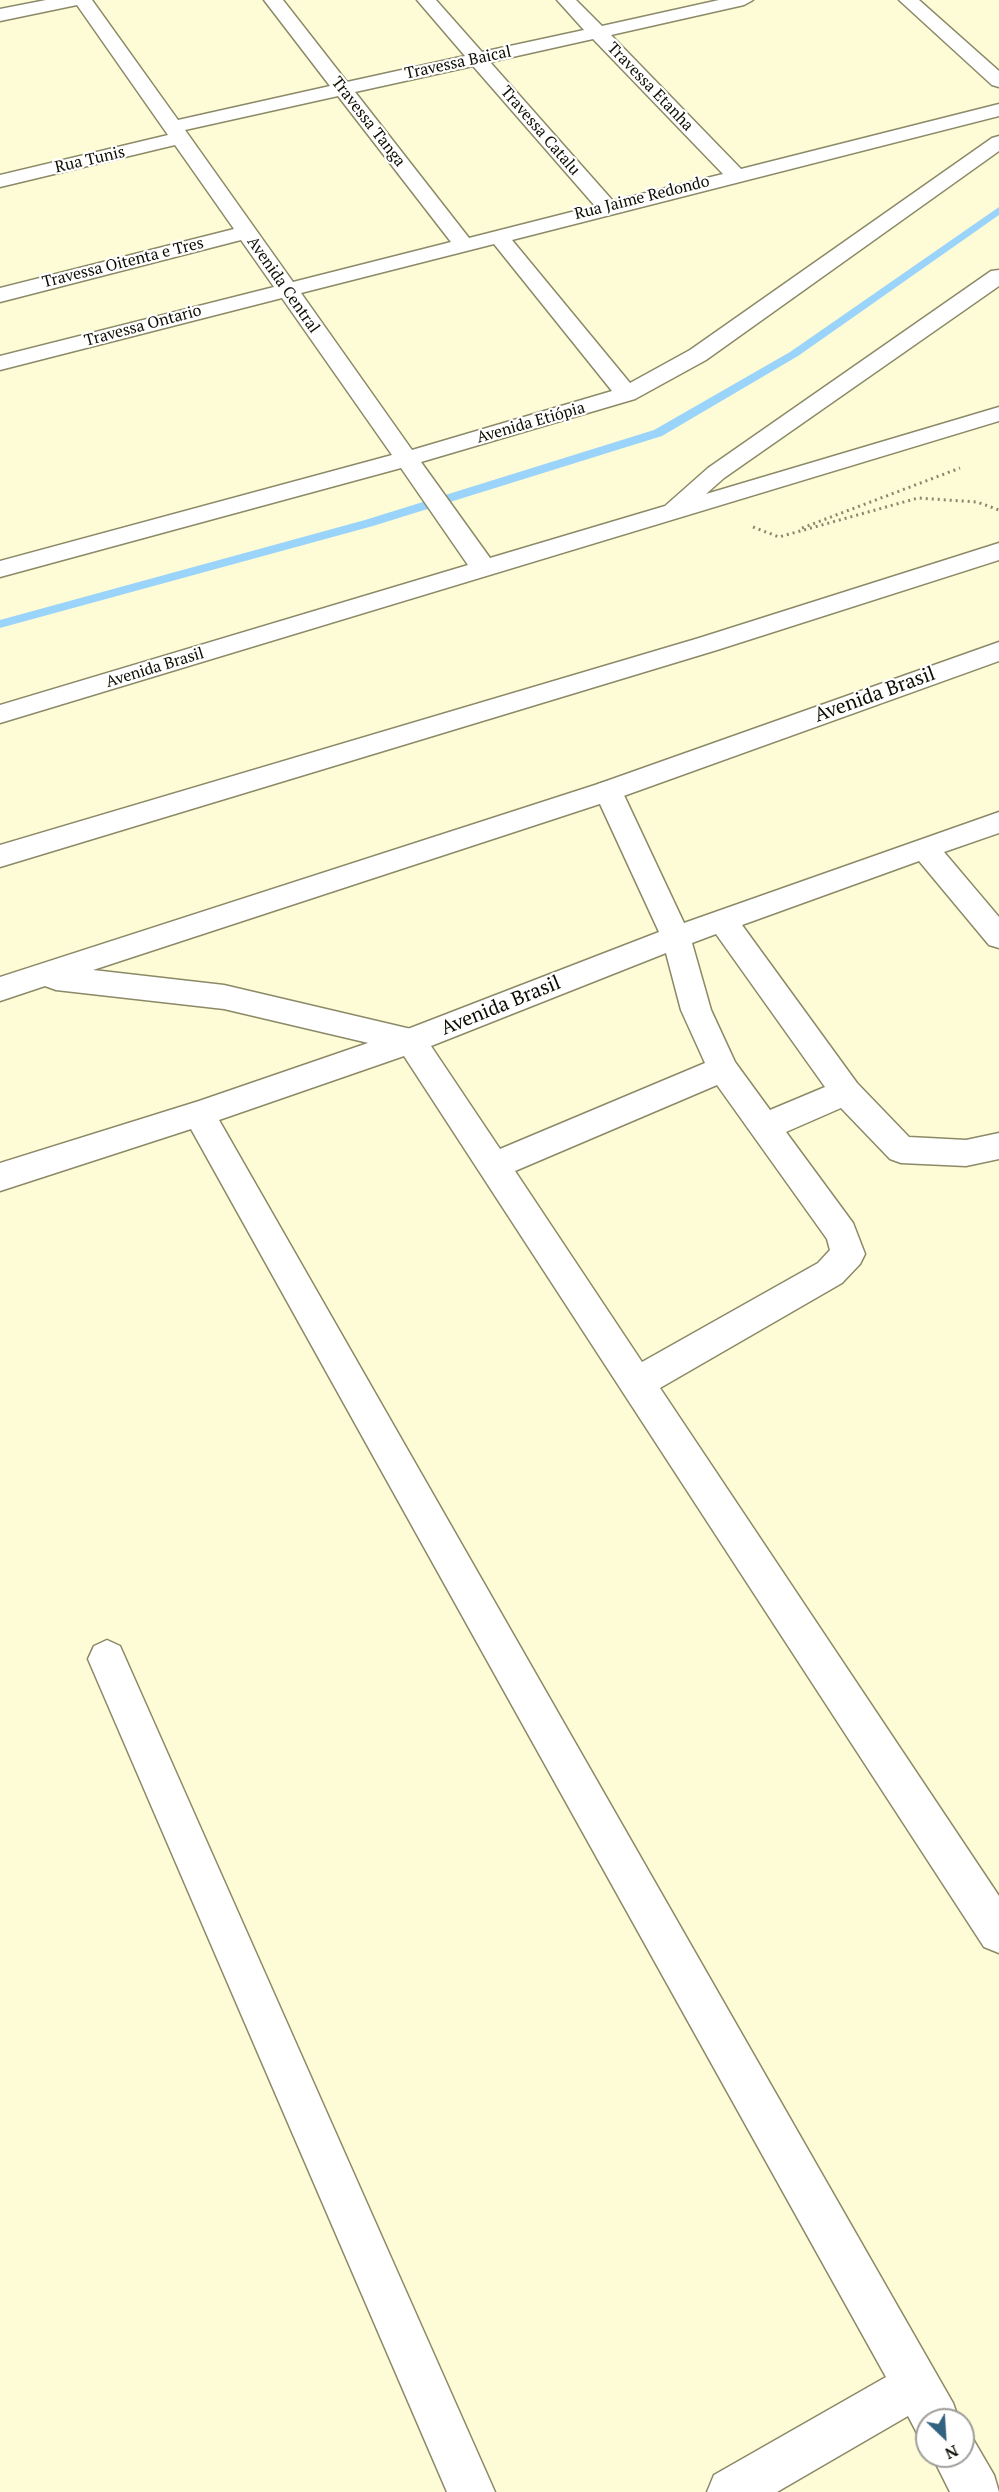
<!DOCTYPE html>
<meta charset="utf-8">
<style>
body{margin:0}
#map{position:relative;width:999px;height:2492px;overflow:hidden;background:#fefcd6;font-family:"PT Serif",serif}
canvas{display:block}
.north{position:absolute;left:915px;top:2408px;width:60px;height:60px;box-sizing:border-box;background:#fff;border:2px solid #9f9e9a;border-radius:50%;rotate:155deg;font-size:16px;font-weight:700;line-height:24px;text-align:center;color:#0e0d03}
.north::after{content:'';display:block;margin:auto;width:21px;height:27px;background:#316280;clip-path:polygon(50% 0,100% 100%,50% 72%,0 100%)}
</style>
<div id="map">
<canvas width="999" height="2492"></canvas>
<div class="north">N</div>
</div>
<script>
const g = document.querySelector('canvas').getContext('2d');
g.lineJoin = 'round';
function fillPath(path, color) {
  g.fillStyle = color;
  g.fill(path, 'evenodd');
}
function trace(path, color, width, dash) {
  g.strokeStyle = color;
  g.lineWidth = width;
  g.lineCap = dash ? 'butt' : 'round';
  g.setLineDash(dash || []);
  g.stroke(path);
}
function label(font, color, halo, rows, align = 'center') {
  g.font = font + ' "PT Serif",serif';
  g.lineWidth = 4.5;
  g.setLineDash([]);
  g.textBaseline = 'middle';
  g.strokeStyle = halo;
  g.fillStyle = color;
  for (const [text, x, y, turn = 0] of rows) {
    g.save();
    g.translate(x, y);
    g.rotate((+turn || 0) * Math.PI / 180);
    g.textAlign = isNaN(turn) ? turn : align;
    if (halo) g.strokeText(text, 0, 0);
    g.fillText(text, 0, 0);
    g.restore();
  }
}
fillPath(new Path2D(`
 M999,207V215L798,356L662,436L373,526L0,628V620L365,520L654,430L790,352Z`), '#9bd4fb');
const minor = new Path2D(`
 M46,0H92L178,120L330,86L264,0H283L347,82L465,56L417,0H436L482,52L584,30L557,0H576L602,26L719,0H753L744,5L611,35L741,169L999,104V116L512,240L630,383L690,350L992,138L999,136V151L706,360L635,399L421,462L490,558L665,506L708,468L991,271L999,270V286L724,478L706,494L999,407V421L0,723V705L468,565L401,468L0,577V561L392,455L282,298L0,370V356L274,287L241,240L0,302V288L234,229L175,145L0,187V175L168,135L77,5L0,21V9ZM593,39L723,174L613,201L490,62ZM473,66L595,206L469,238L355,92ZM338,96L451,242L293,282L185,130ZM494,244L612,391L412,450L301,293Z
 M899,0H919L999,71V87L992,85Z
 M608,781L618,784L622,791L684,923L999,812V833L944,852L999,917V948L989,945L919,861L742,925L857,1083L909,1137L966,1140L999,1133V1159L966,1166L901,1163L890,1159L841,1108L786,1132L853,1223L865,1254L860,1264L842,1283L660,1388L999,1896V1953L984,1947L404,1056L219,1120L953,2403L959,2420H927V2440L919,2437L908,2416L777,2492H707L714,2475L886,2377L191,1129L0,1191V1163L199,1101L400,1032L659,932L594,791L598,784ZM716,934L825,1087L770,1110L735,1062L711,1010L692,943ZM666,953L681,1010L705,1063L500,1149L431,1046ZM717,1085L827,1239L830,1250L818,1263L642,1362L515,1171Z
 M107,1640L120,1646L495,2492H447L88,1659L94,1646Z
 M963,2435L973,2439L994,2475L999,2492H950L932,2456H963Z`);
const highway = new Path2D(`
 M999,543V560L717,650L0,867V845L699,638Z
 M999,642V661L618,798L93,970L224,985L411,1029L422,1032L426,1041L422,1050L411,1053L224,1009L56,990L45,986L0,1001V977L598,784Z`);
trace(minor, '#8b8967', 3);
trace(highway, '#8b8967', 3);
trace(new Path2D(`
 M753,527L779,537L918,498L977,502L999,510
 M802,528L960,468`), '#89876f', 3, [2, 4]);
fillPath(minor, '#fff');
fillPath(highway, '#fff');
label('16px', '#0e0d03', '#fff', [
 ["Travessa Baical",458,63,-12],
 ["Travessa Etanha",650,87,46],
 ["Travessa Tanga",368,122,52],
 ["Travessa Catalu",540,131,49],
 ["Rua Tunis",90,160,-13],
 ["Rua Jaime Redondo",642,198,-14],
 ["Travessa Oitenta e Tres",123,263,-14],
 ["Avenida Central",283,285,55],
 ["Travessa Ontario",143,326,-15],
 ["Avenida Etiópia",531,423,-16],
 ["Avenida Brasil",155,668,-17]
]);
label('20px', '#0e0d03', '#fff', [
 ["Avenida Brasil",875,695,-20],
 ["Avenida Brasil",501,1006,-22]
]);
</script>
